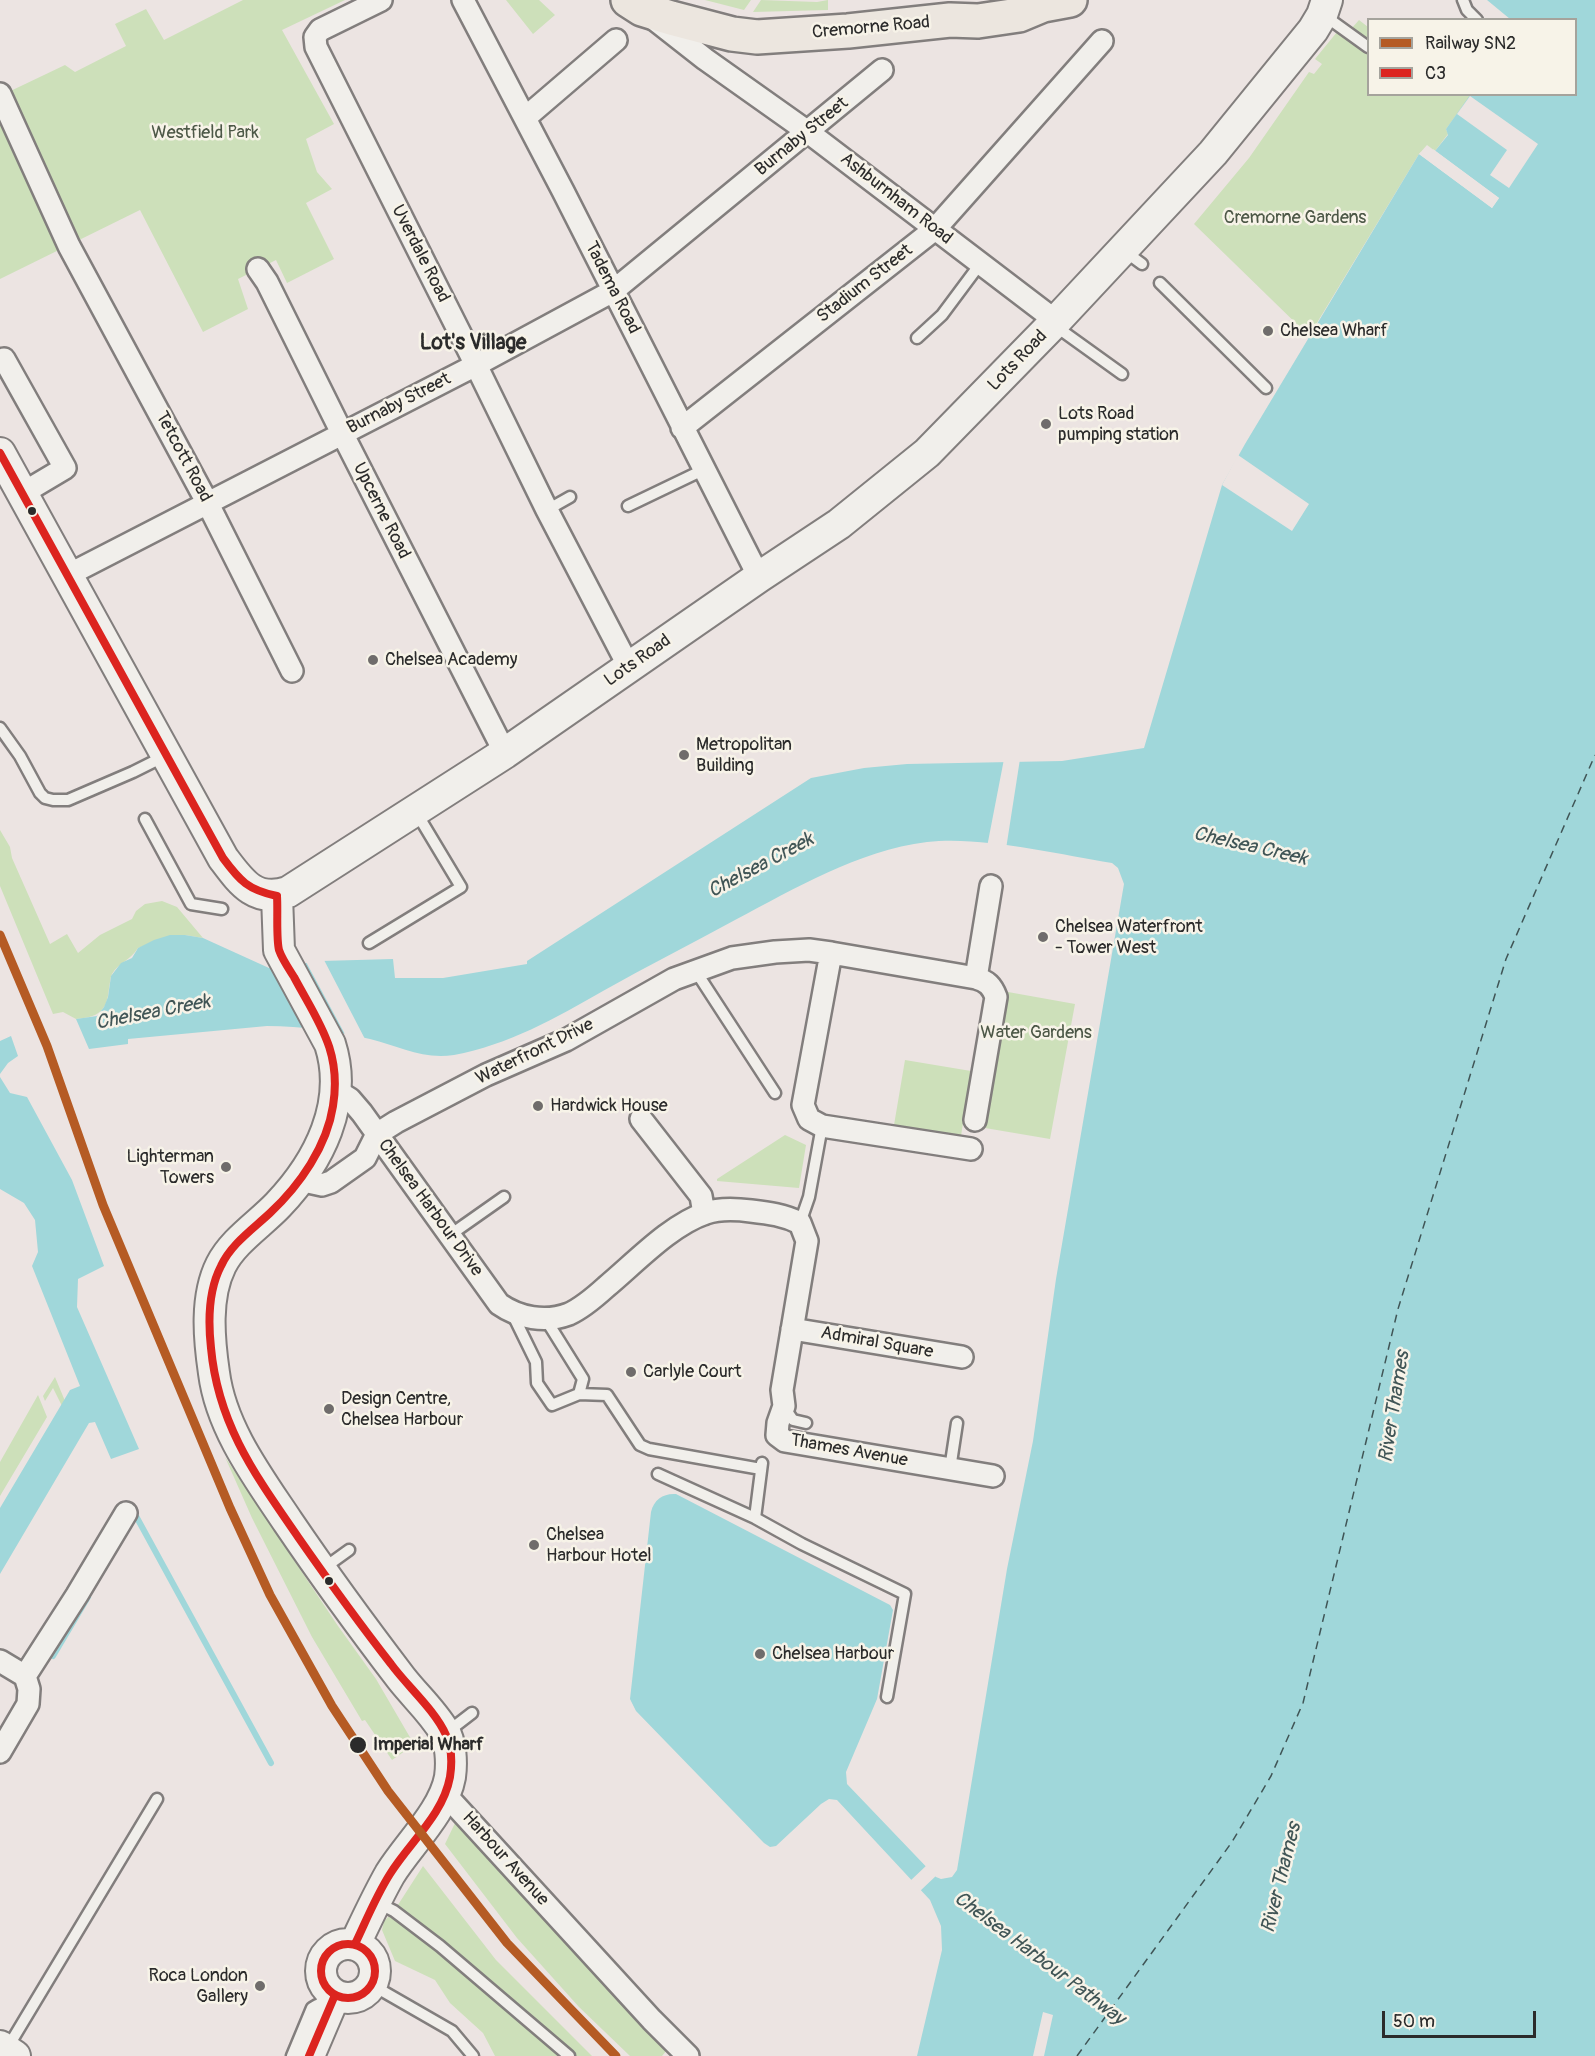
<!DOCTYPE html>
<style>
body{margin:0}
#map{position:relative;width:1595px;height:2056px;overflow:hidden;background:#ece4e2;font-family:Pangolin,sans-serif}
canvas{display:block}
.legend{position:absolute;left:1367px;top:18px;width:210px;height:78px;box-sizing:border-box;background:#f7f3e8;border:2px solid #a5a39c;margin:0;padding:8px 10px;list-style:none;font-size:18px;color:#2b2b2b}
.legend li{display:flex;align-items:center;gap:12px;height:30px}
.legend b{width:30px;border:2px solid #a5a39c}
.scale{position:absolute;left:1382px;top:2011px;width:154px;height:27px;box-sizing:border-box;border:3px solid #2b2b2b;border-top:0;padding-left:8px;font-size:18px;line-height:21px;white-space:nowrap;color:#2b2b2b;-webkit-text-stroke:4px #f7f3e8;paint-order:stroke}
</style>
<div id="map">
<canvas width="1595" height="2056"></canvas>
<ul class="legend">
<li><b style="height:8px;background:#b55b24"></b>Railway SN2</li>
<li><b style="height:8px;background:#dc241f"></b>C3</li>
</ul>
<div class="scale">50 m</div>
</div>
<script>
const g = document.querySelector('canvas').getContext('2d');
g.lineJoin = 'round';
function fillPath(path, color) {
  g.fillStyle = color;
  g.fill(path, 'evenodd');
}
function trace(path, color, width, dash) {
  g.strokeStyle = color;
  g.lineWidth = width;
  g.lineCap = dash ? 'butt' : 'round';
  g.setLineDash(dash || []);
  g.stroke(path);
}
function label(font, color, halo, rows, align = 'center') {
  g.font = font + ' Pangolin,sans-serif';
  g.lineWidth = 5;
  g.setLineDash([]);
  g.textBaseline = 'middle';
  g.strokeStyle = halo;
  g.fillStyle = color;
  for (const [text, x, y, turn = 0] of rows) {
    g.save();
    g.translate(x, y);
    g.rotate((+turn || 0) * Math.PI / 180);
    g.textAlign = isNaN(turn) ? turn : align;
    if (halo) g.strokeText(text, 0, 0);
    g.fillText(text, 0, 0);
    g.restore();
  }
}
fillPath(new Path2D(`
 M243,0H345L282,30L334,124L306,139L317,172L332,189L306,203L334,259L287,283L276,260L238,279L248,309L203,332L140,210L0,279V96L65,65L75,72L126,46L115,24L146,9L164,40Z
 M506,0H539L555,15L533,34Z
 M705,0H751L744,10Z
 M761,0L817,2L828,0V10L753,12Z
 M1359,20L1368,27V94L1470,96L1446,129L1448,134L1435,151L1427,145L1419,154L1309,336L1194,224L1249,158L1309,72L1314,74L1322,64L1315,59L1337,32L1344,37Z
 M0,830L10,847L12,858L50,944L67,934L78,953L100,935L132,919L136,911L145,904L162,901L177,907L203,938L185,935L138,948C130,961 119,962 112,974C110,978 110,984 109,988C107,1012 98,1017 76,1019L63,1012L53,1014L0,886Z
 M1008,992L1075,1004L1050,1139L985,1128Z
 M905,1060L971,1071L961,1136L894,1125Z
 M785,1135L806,1145L799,1188L717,1181V1179Z
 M55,1377L65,1401L62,1406L53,1388L45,1401L43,1396Z
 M38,1395L47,1417L0,1496V1462Z
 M225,1457L338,1626L376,1679L411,1739L402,1743L405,1751L392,1760L365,1720L362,1721L312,1637L252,1518Z
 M456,1821L558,1935L667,2050L662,2056H630L579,2007L517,1938L445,1844Z
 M423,1866L496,1960L592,2056H495L483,2033L450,2003L435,1980L395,1961L382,1930L384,1921L394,1911Z`), '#cde0ba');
fillPath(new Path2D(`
 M1487,0H1595V2056H917L942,1950L941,1926L930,1900L837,1800L829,1799L821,1804L776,1846L770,1847L764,1843L636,1711L630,1699L651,1512C654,1499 664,1493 676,1494L890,1605L893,1610L877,1699L846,1772L847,1784L936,1877L941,1879L952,1877L957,1870L1007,1569L1033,1441L1056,1279L1124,884L1118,868L1112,863C1055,854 983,836 927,842C857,851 796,888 735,920C691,944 647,966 603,991C556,1018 508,1045 454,1055C423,1060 399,1046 370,1039C336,1031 302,1026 267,1026L128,1039V1044L89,1049L76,1019L97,1016L104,1007L108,997L111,976L121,963L132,958L138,948L154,940L170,935H185L203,938L269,968L321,961L393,959L395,978H443L527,964V961L811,778L864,768L907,764L1062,761L1144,748L1222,485L1245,444L1419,154L1492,208L1499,198L1435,151L1448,135L1446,129L1470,95L1576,94V20L1510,19Z
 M11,1036L18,1056L8,1063L0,1074V1041Z
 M0,1077L10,1093L27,1097L72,1180L104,1266L78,1279L77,1307L139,1449L111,1459L95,1422L89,1423L0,1574V1508L70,1390L80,1386L32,1266L38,1252L35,1220L24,1203L0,1189Z`), '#a0d7da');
fillPath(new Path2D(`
 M1470,96L1538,144L1509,188L1490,175L1507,150L1457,114Z
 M1433,149L1499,198L1492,208L1419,154L1421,152L1491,204L1495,198L1434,153Z
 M1238,455L1309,504L1292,531L1222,485Z
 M1004,759H1020L1006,849L987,847Z
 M323,958L366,1041L347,1038L305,960Z
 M928,1864L938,1874L919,1892L909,1882Z
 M1043,2012L1053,2015L1044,2056H1033Z`), '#ece4e2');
trace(new Path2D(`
 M136,1516L271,1763
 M53,1656L88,1597`), '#a0d7da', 6);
trace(new Path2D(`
 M1077,2056L1232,1842L1271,1776L1303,1703L1398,1309L1506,959L1595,755`), '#405556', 1.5, [8, 6]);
const lane = new Path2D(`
 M1463,0L1467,10L1477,20
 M1325,16L1368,47
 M1123,250L1142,264
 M1160,283L1266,388
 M1056,322L1065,333L1122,374
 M917,338L942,315L980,264
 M628,506L703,470
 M547,510L570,497
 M0,728L20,756L40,793L45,798L53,800H68L133,772L165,756
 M145,819L191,904L222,909
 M369,943L461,887L416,812
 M695,970L775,1093
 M800,1223L809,1197L822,1126
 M450,1235L504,1197
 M512,1313L536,1362L537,1383L552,1405L579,1394L583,1379L545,1318
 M579,1394L607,1395L640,1445L649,1449L761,1469
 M784,1407L793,1420L806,1423
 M950,1469L957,1423
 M658,1474L755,1518L802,1544L905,1594L887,1697
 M755,1518L762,1463
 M324,1568L349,1550
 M446,1733L472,1713
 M376,1902L394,1911L440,1946L569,2056
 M372,1985L452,2031L473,2056
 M8,2047L157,1799
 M292,2056L312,2008L317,2005L325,2007`);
const street = new Path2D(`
 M381,0L320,30L315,37L316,47L476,365L547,510L629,667
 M463,0L563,191L759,577
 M654,19L705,59L808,132L1056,321
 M0,94L69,246L207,502L292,671
 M525,118L616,40
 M258,269L267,282L342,433L505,753
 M0,360L4,359L65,468L23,493
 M682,428L935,229L1102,41
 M66,576L476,365L613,291L882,70
 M831,953L976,978C987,981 992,986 996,997L975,1120
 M976,978L991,886
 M337,1091L350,1099L362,1113L499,1304C519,1318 545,1323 569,1314C582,1308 595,1297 606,1287C635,1263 670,1225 706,1213C720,1208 736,1209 751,1211C769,1213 784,1215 800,1223L807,1241L782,1390L784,1406L778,1423L777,1435L785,1441L993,1476
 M641,1119L701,1196L704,1214
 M299,1180L322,1185L331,1182L365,1158L377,1134L396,1122L486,1075L566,1040L674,979L732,958L775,952L809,950L831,953L803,1105L809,1119L822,1126L971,1149
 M792,1329L962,1357
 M0,1661L25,1676L29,1689L28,1704L0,1752
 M25,1676L77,1595L126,1513
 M444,1793L652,2020L688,2056`);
const secondary = new Path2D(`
 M0,453L223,858C241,882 255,903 288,892L505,753L759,577L839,524L927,453L1056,321L1213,153L1313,30L1322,15L1327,0
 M277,896L279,950L330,1044C349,1103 319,1162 278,1205C260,1224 233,1241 221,1265C205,1297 209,1339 214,1373C221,1428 258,1477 288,1522C324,1575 362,1627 401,1678C415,1696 432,1711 444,1731C451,1742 452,1763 450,1777C444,1811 408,1845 390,1874C377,1897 366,1921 355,1944
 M321 1971a27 27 0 1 1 54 0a27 27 0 1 1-54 0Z
 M0,2046L15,2056
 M309,2056L335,1995`);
const highway = new Path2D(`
 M628,0L642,9L671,18L732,34L757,37L848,31L950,20L978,21L1019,15L1043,5L1070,0`);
trace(lane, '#827e7d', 15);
trace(street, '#827e7d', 26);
trace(secondary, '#827e7d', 34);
trace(highway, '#827e7d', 38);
trace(lane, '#f1efeb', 10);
trace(street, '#f1efeb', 21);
trace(secondary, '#f1efeb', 30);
trace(highway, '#ece6df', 33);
trace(new Path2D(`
 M0,453L223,858C240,881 248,890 277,896
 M277,896C278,910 276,938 279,950C282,959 289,969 294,977C318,1022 342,1051 333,1106C327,1146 300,1185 270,1213C253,1229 231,1244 221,1266C208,1291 208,1321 211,1348C218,1425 256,1476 298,1537C328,1580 359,1623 391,1664C407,1686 435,1710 446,1735C452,1748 452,1764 450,1777C443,1815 410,1842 390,1874C376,1896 366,1921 355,1944
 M321 1971a27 27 0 1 1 54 0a27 27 0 1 1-54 0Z
 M309,2056L335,1995`), '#dc241f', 8);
trace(new Path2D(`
 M0,935L47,1046L103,1205L230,1508L270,1595L332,1706L388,1791L507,1943L616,2056`), '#b55b24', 9);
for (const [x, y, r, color] of [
 [1268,331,6,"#6f6c6b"],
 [1046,424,6,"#6f6c6b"],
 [32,511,5,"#2b2b2b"],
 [373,660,6,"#6f6c6b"],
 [684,755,6,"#6f6c6b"],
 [1043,937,6,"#6f6c6b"],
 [538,1106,6,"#6f6c6b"],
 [226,1167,6,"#6f6c6b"],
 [631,1372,6,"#6f6c6b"],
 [329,1409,6,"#6f6c6b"],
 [534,1545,6,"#6f6c6b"],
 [329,1581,5,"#2b2b2b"],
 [760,1654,6,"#6f6c6b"],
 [358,1745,9,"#2b2b2b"],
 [260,1986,6,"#6f6c6b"]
]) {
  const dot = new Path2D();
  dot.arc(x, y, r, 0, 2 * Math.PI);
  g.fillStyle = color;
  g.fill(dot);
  trace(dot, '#f7f3e8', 2);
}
label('18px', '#2b2b2b', '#f7f3e8', [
 ["Cremorne Road",871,28,-5],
 ["Burnaby Street",802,137,-39],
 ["Ashburnham Road",896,199,38],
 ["Uverdale Road",420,254,63],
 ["Stadium Street",865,284,-38],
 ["Tadema Road",612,288,63],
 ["Lots Road",1018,361,-46],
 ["Burnaby Street",399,404,-27],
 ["Tetcott Road",183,457,62],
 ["Upcerne Road",381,511,63],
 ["Lots Road",638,661,-35],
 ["Waterfront Drive",535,1052,-26],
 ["Chelsea Harbour Drive",430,1208,54],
 ["Admiral Square",877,1343,10],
 ["Thames Avenue",849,1451,10],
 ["Harbour Avenue",505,1859,48]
]);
label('18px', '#4d5847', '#f7f3e8', [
 ["Westfield Park",205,133],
 ["Cremorne Gardens",1295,218],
 ["Water Gardens",1036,1033]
]);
label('18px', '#2b2b2b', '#f7f3e8', [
 ["Chelsea Wharf",1280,331],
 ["Lots Road",1058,414],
 ["pumping station",1058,435],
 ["Chelsea Academy",385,660],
 ["Metropolitan",696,745],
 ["Building",696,766],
 ["Chelsea Waterfront",1055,927],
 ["- Tower West",1055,948],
 ["Hardwick House",550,1106],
 ["Lighterman",214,1157,"right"],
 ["Towers",214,1178,"right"],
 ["Carlyle Court",643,1372],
 ["Design Centre,",341,1399],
 ["Chelsea Harbour",341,1420],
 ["Chelsea",546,1535],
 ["Harbour Hotel",546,1556],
 ["Chelsea Harbour",772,1654],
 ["Roca London",248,1976,"right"],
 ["Gallery",248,1997,"right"]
], 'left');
label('bold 18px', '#2b2b2b', '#f7f3e8', [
 ["Imperial Wharf",373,1745]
], 'left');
label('italic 20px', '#405556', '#f7f3e8', [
 ["Chelsea Creek",1250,847,13],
 ["Chelsea Creek",761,866,-28],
 ["Chelsea Creek",153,1013,-11],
 ["River Thames",1395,1407,-81],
 ["River Thames",1282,1878,-76],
 ["Chelsea Harbour Pathway",1039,1959,37]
]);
label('bold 21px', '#2b2b2b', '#f7f3e8', [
 ["Lot's Village",473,344]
]);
</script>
